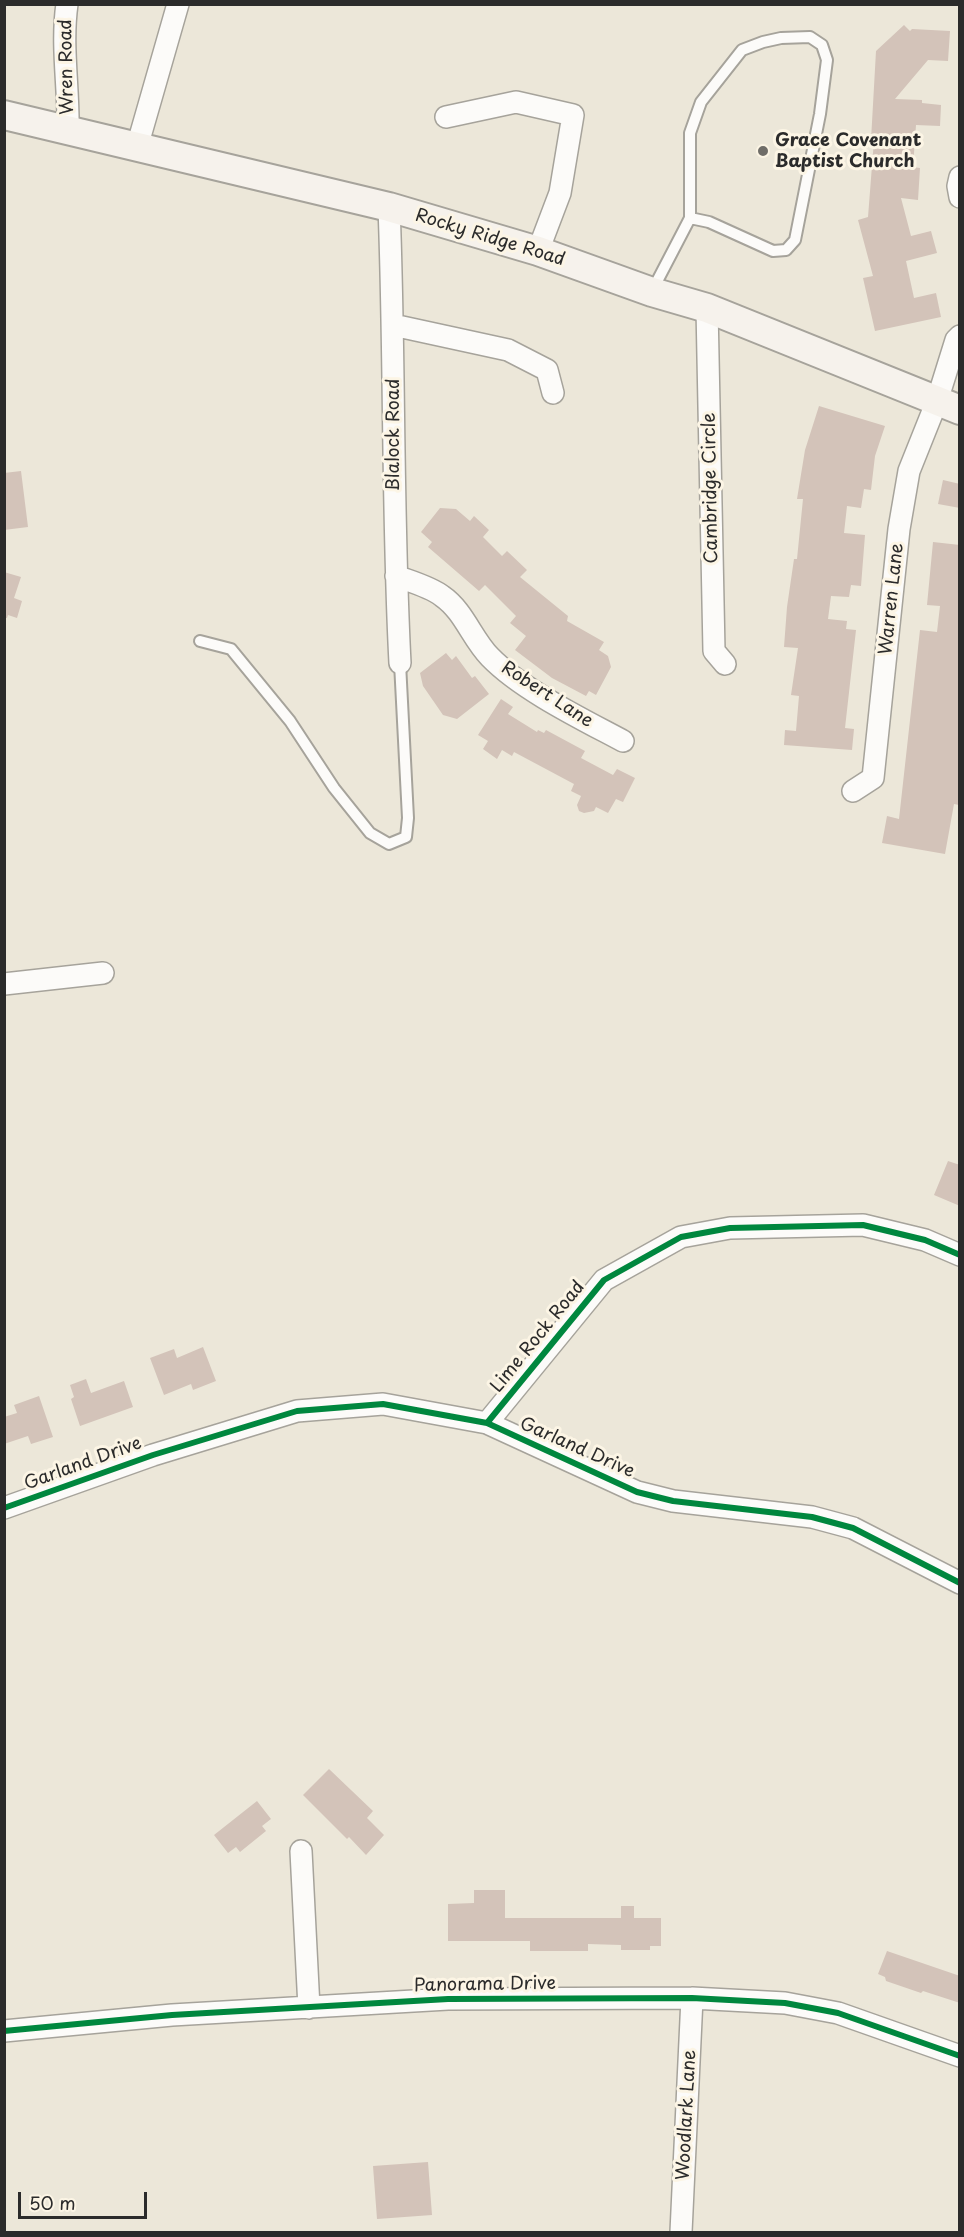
<!DOCTYPE html>
<style>
body{margin:0}
#map{position:relative;width:964px;height:2237px;overflow:hidden;background:#ece7d9;font-family:"Playpen Sans",sans-serif}
canvas{display:block}
.frame{position:absolute;inset:0;border:6px solid #2b2b2b;pointer-events:none}
.scale{position:absolute;left:18px;top:2192px;width:129px;height:27px;box-sizing:border-box;border:3px solid #2b2b2b;border-top:0;padding-left:8px;font-size:18px;line-height:21px;white-space:nowrap;color:#2b2b2b;-webkit-text-stroke:4px #fcf5e5;paint-order:stroke}
</style>
<div id="map">
<canvas width="964" height="2237"></canvas>
<div class="frame"></div>
<div class="scale">50 m</div>
</div>
<script>
const g = document.querySelector('canvas').getContext('2d');
g.lineJoin = 'round';
function fillPath(path, color) {
  g.fillStyle = color;
  g.fill(path, 'evenodd');
}
function trace(path, color, width, dash) {
  g.strokeStyle = color;
  g.lineWidth = width;
  g.lineCap = dash ? 'butt' : 'round';
  g.setLineDash(dash || []);
  g.stroke(path);
}
function label(font, color, halo, rows, align = 'center') {
  g.font = font + ' "Playpen Sans",sans-serif';
  g.lineWidth = 6;
  g.setLineDash([]);
  g.textBaseline = 'middle';
  g.strokeStyle = halo;
  g.fillStyle = color;
  for (const [text, x, y, turn = 0] of rows) {
    g.save();
    g.translate(x, y);
    g.rotate((+turn || 0) * Math.PI / 180);
    g.textAlign = isNaN(turn) ? turn : align;
    if (halo) g.strokeText(text, 0, 0);
    g.fillText(text, 0, 0);
    g.restore();
  }
}
fillPath(new Path2D(`
 M904,25L910,31L912,29L950,31L948,61L928,60L895,99L922,100V103L941,105L940,126L916,125L913,167L920,168L918,200L901,198L911,236L931,231L937,253L906,261L914,298L936,293L941,317L875,331L863,278L873,276L858,220L868,217L874,140H871L876,51Z
 M819,406L885,426L875,456L871,490L864,489L861,508L847,506L844,533L865,535L861,586L851,585L849,597L831,596L828,619L847,621L846,629L856,630L845,728L854,729L852,750L784,745L785,730L796,731L799,696L791,695L798,648L784,647L787,607L794,559H797L803,499H797L805,450Z
 M21,471L28,527L4,530V473Z
 M943,480L960,484V508L938,504Z
 M440,508L456,509L470,521L474,516L489,530L483,537L502,556L507,551L527,570L520,577L568,616L567,621L604,642L599,650L608,656L611,667L596,695L589,691L586,696L552,678L515,650L526,636L510,623L516,616L485,585L479,591L428,547L432,542L421,532Z
 M933,542L960,545V797L959,805L954,804L945,854L882,843L887,816L899,819L920,630L937,632L940,606L927,605Z
 M4,572L21,577L14,598L22,601L17,618L8,615L7,618H4Z
 M446,653L452,660L456,656L472,678L475,676L489,694L457,719L443,715L423,686L420,673Z
 M501,699L513,707L508,714L537,732L538,730L544,733L546,730L585,751L581,758L613,775L617,769L635,778L623,802L616,799L608,813L596,807L594,811L584,813L579,811L577,805L581,796L571,791L574,784L514,752L512,756L502,750L497,759L483,749L488,741L478,735Z
 M948,1161L960,1165V1206L934,1195Z
 M203,1347L216,1381L193,1390L191,1384L164,1395L150,1358L174,1349L177,1358Z
 M86,1379L91,1393L124,1381L133,1407L80,1426L71,1399L74,1397L70,1385Z
 M39,1396L53,1437L31,1444L28,1436L4,1444V1417L17,1413L14,1405Z
 M329,1769L373,1811L367,1818L384,1835L366,1855L349,1837L347,1839L303,1795Z
 M257,1801L271,1819L262,1826L266,1831L240,1852L236,1847L228,1853L214,1835Z
 M474,1890H505V1918H621V1906H634V1918H661V1946H650V1950H621V1945L588,1944V1951H530V1941H448V1904L474,1903Z
 M887,1951L960,1976V2003L923,1991L921,1993L886,1981L885,1977L878,1974Z
 M428,2162L432,2215L377,2219L373,2166Z`), '#d3c3b9');
const service = new Path2D(`
 M652,291L690,218V133L701,102L742,50L763,42L781,38L810,37L822,45L827,60L820,114L795,240L786,250L773,251L709,222L690,218
 M200,641L231,649L290,721L334,788L370,833L389,844L406,837L408,818L400,663`);
const minor = new Path2D(`
 M67,4C61,46 69,88 68,130
 M446,117L516,102L573,115L560,193L538,251
 M137,147L178,4
 M960,177L958,186L960,197
 M389,207C395,359 392,511 400,663
 M707,308L714,651L725,664
 M393,325L508,350L547,370L553,393
 M396,576C409,581 431,587 442,596C464,611 472,639 490,657C522,690 582,719 623,741
 M853,791L873,778L899,529L909,471L937,401L956,340L960,336
 M4,984L103,973
 M487,1423L604,1280L681,1237L730,1228L863,1225L925,1240L960,1255
 M4,1508L153,1455L297,1411L383,1404L487,1423L637,1492L673,1501L812,1517L853,1528L960,1583
 M301,1851L309,2008
 M4,2031L172,2015L448,1999L692,1998L785,2003L838,2013L960,2056
 M681,2232L692,1998`);
const secondary = new Path2D(`
 M4,115L389,207L538,251L652,292L707,308L960,410`);
trace(service, '#a6a39b', 14);
trace(minor, '#a6a39b', 24);
trace(secondary, '#a6a39b', 32);
trace(service, '#fcfbf9', 10);
trace(minor, '#fcfbf9', 21);
trace(secondary, '#f6f2ec', 28);
trace(new Path2D(`
 M487,1423L604,1280L681,1237L730,1228L863,1225L925,1240L960,1255
 M4,1508L153,1455L297,1411L383,1404L487,1423L637,1492L673,1501L812,1517L853,1528L960,1583
 M4,2031L172,2015L448,1999L692,1998L785,2003L838,2013L960,2056`), '#00873e', 6);
for (const [x, y, r, color] of [
 [763,151,6,"#6f6d68"]
]) {
  const dot = new Path2D();
  dot.arc(x, y, r, 0, 2 * Math.PI);
  g.fillStyle = color;
  g.fill(dot);
  trace(dot, '#fcf5e5', 2);
}
label('18px', '#2b2b2b', '#fcf5e5', [
 ["Wren Road",67,67,-91],
 ["Rocky Ridge Road",490,238,17],
 ["Blalock Road",394,435,-90],
 ["Cambridge Circle",711,488,-91],
 ["Warren Lane",892,599,-84],
 ["Robert Lane",547,695,33],
 ["Lime Rock Road",538,1337,-51],
 ["Garland Drive",577,1448,24],
 ["Garland Drive",83,1464,-20],
 ["Panorama Drive",485,1985,-1],
 ["Woodlark Lane",687,2115,-87]
]);
label('bold 18px', '#2b2b2b', '#fcf5e5', [
 ["Grace Covenant",775,141],
 ["Baptist Church",775,162]
], 'left');
</script>
